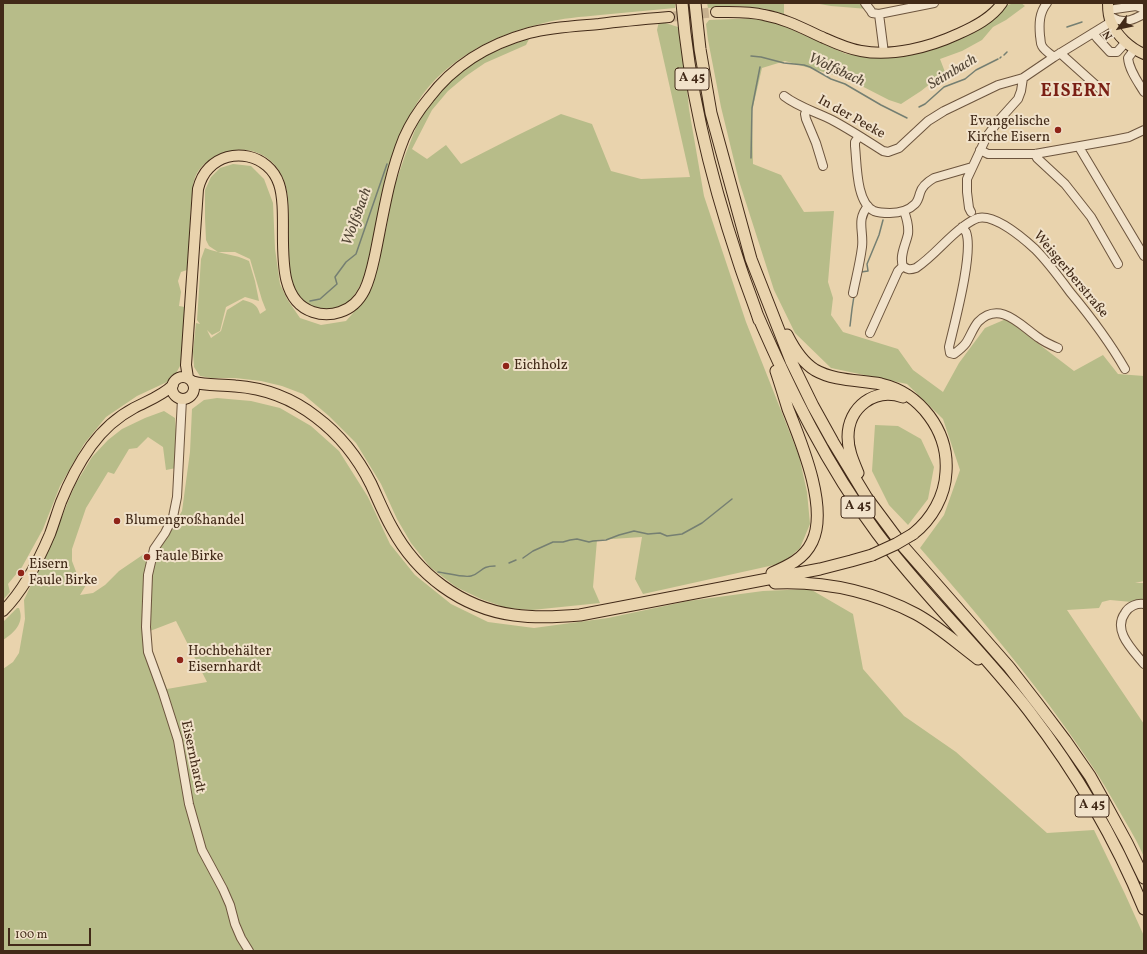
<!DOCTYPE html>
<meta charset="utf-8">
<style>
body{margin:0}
#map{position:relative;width:1147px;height:954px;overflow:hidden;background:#e9d3ad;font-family:Vollkorn,serif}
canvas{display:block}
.frame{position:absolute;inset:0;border:4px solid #422a18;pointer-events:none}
.north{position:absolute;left:1099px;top:8px;width:40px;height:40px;-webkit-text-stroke:3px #f1e2ca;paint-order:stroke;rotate:237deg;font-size:11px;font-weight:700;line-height:16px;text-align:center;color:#422a18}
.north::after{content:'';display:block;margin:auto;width:14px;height:18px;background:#422a18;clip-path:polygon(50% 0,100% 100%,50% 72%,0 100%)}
.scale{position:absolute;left:8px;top:928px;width:83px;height:18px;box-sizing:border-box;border:2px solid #422a18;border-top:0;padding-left:5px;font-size:12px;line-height:14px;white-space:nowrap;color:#422a18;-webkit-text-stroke:3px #f1e2ca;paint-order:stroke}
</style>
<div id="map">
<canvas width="1147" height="954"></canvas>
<div class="frame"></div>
<div class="north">N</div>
<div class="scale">100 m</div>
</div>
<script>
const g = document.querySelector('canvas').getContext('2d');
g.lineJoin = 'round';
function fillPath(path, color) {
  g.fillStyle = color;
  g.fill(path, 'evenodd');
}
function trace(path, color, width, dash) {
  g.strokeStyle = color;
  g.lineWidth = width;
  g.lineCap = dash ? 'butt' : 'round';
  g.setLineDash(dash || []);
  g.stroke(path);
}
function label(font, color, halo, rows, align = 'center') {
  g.font = font + ' Vollkorn,serif';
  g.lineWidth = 4;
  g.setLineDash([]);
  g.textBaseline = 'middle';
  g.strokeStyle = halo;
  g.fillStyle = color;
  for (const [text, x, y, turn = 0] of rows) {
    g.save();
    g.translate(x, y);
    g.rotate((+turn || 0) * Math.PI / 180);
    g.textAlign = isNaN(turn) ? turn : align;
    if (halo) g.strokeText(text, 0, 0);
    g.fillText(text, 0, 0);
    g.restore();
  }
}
fillPath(new Path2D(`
 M3,3H675V8C650,10 625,13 600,15C581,17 562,18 544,23C492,35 437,63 412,112C403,129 399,148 393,166C388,183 383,200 378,217C372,241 371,268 358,289C353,298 346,306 336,309C327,312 319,311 311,306C308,304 305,303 303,301C275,276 298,212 283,178C276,162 263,152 246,150C227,148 207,157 197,173C193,180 193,188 192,195C189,220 190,245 187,270L181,272L178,281L181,292L179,306L185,307L182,355L180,366L174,377L167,382L137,396L106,417L84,444L60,486L43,529L22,567L8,584L10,592L3,600Z
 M707,3H784V14L766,9L736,6L708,8Z
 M814,3H862L868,9L831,6Z
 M1014,3H1021L1025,6L1006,20L993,27L982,40L962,51L940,59L945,72L921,91L901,104L889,100L848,79L785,61L762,68L752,111L753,164L781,175L804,212L834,211L828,282L833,298L831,315L843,332L898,349L913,370L943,392L959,363L985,328L1006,319L1074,371L1103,355L1118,374L1144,376V581L1135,583H1144V601L1132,602L1110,600L1102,602L1099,608L1067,610L1144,724V857C1138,842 1129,828 1121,814C1110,795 1100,777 1088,760C1038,685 979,616 920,548L944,515L960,470L943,419L907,384L831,368L795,333L774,290L739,181L721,107L708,40L706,24L709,20L757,18L784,26L846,54L885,57L926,50L1005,6Z
 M659,21L678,27L684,58L689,109L704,196L746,322L799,456L807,492L810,524L800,548L783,563L643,594L635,579L642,537L597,540L593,587L600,603L532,610L507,608L481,599L456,587L430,567L411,543L397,519L381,484L356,443L329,416L303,394L282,386L261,381L235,378H211L200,376L194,367L193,352L196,323L200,324L197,320L201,259L205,248C220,254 235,254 249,261L255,281L259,301L245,297L226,307L220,331L212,335L207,330L211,338L221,331L227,310L243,300C253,303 257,304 260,314L266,310L262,300L250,259L235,252H218L209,246L206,240L205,218V190L211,177L220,168L233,164L251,166L264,179L273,203L275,249L280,284L287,299L300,318L321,325L346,321L368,296L386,230L393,190L406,153L419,120L435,97L451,81L462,72L479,59L510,45L529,39L526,45L485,63L466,76L448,91L432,110L412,149L427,159L446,145L461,164L516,136L561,114L592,124L611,171L641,179L690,177L657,30Z
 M217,398L251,401L280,408L311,426L339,451L368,497L390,544L415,575L451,604L488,622L534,628L608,618L688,601L763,591L810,589L853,614L863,669L904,716L956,752L1047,833L1094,830L1125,894L1144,936V951H3V669L13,662L19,653L25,619L24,600L56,531L75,485L92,457L108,440L122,429L145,418L164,411L175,418L176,431V468L166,470L163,447L148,437L137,448L129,449L114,474L108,472L86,508L72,549V561L78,577L86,585L80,595L93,593L105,585L119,571L144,554L148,560L156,561L159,547L165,540L182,511L190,452L192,409L204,400ZM176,621L207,682L167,689L152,650L150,631Z
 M875,425L898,426L921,439L934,467L928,499L908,525L889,505L872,471Z
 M17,608H19C25,623 14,633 3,640V622Z`), '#b7bc89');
trace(new Path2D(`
 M1067,27L1082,22
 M1004,55L1007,52
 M751,56L761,57L784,63L804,65L810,67L831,79L845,84L881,105L907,118
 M1000,58L1001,57
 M919,107L925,104L944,87L965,79L976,70L998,59
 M751,158L752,108L760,67
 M861,272L868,271L867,264L879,235L883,220
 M310,301L320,299L337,284L335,277L346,262L356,254L387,164
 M850,326L852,309L854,296
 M523,558L533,551L553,542H563L570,540L577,539L589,542L593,541L606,540L619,535L634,531L648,534L660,533L667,536L682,534L702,523L732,499
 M509,563L516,560
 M438,572C447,573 463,578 471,576C482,573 480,566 495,566`), '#757f72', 1.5);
trace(new Path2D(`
 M669,17L716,12`), '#c8b18f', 10, [10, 5]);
const minor = new Path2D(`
 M865,3L871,11L872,13L879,14L884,53
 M1047,3C1039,13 1039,24 1040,36C1041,40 1040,43 1042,46C1044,50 1050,54 1054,57
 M1108,10L1136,6L1144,9
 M879,14L934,3
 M1109,16C1112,17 1115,19 1118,20C1128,23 1136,18 1144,14
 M1093,33L1097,38L1110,52H1117L1126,42
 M1134,50L1128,58C1129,70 1138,82 1144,92
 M1060,53L1099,88
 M784,96C798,107 816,112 832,120C849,129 866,140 883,151L888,152L899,148L928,121L944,111L998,85L1023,78L1054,57L1111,22
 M807,109L805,114L806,119L816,143L823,166
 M859,136L855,142V146C857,164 856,203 874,211C879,213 885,213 890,213C899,213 908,211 915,204C918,201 919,197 920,193C922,186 927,182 934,178L972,167
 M1079,147L1144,256
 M980,150L988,154H1035L1114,140L1129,137L1144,130
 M1035,154L1037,158L1065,184L1091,217L1118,264
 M971,212L969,208L967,192V179L987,136L1000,119L1018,99L1021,91L1023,78
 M962,227C963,229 965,231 966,232C974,252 954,325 949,347L950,353L954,354C958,351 963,347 966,343C970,337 973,328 978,322C1000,300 1020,325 1039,338C1044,342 1051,345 1058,348
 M903,266C908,270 910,270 916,268C934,256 947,238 964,226C968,223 972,220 978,218C995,214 1023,238 1035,249C1048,262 1059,277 1070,292C1090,316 1109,341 1125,369
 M903,266C899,256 906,244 908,234C909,226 907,219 904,211
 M853,293C856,278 860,263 862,247C864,231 856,220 868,206
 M870,333L898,271L903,266
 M182,399L177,497L173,517L165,533L154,549L148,575L146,627L148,652L163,693L178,740L189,804L202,850L223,889L230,905L235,924L241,938L249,951
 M1144,604C1137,603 1129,606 1125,613C1112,631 1133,650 1144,664`);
const major = new Path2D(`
 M1108,3C1108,9 1108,16 1111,22C1117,36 1130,48 1144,54
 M716,12C732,12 749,11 764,15C786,19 804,29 824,38C835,43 848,49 861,51C892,57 930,47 958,34C974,27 992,18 1002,3
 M172 388a11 11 0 1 1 22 0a11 11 0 1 1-22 0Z
 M188,378L186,365L198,189C200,181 203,174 209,168C230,146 269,154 279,184C291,220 267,297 313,312C322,315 331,315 340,312C365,304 370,278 375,255C383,216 389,175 404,138C410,124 419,110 429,98C454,65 489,44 529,33C551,27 575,26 599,24C622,21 645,19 669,17
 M3,611C23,591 39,560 50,534C54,523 57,513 61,502C69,482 79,463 91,446C102,431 117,417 134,408C147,401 162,396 173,385`);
const highway = new Path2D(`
 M682,3C689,91 711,179 739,263C745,282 753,301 759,320
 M695,3L700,49L711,113L751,259L791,361L813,406L833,442L867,498L902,545L1009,667L1037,703L1065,740L1090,776L1104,801L1127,843L1144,878
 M757,314C790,390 827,466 877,533C924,596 981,649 1029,711C1075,771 1115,838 1144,909
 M787,335C794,349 802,362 815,370C834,381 859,380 881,384C920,393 949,431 946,472C945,496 932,519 913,534
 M193,382C207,386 221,384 235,386C264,388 293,399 316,417C340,435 358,458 371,484C378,499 384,514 392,528C417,574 461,608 514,615C536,618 558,617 580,615L820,569L851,561L872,555
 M858,473C853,461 848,450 848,437C848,407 875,387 903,397
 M772,573C788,566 804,559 812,542C829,508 801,442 788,409C784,396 780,383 776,371
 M775,583C825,581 872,591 916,614C938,626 958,644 978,659`);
trace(minor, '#6c543d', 10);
trace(major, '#422a18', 12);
trace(highway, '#422a18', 13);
trace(minor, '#f1e2ca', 8);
trace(major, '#e9d3ad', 10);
trace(highway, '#e9d3ad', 11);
const highwayBridge = new Path2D(`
 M872,555L896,544L913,534`);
trace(highwayBridge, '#422a18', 13, []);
trace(highwayBridge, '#e9d3ad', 11);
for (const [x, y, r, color] of [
 [1058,130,4,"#8f2418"],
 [506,366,4,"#8f2418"],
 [117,521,4,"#8f2418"],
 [147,557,4,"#8f2418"],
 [21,573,4,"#8f2418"],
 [180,660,4,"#8f2418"]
]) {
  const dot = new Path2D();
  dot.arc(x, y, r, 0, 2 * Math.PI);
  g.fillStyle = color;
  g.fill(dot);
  trace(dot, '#f1e2ca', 1.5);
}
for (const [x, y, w] of [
 [692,79,34],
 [858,507,34],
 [1092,806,34]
]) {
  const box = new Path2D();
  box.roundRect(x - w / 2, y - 11, w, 22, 3);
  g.fillStyle = '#f1e2ca';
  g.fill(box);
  trace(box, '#422a18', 1);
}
label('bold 13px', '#422a18', null, [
 ["A 45",692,79],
 ["A 45",858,507],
 ["A 45",1092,806]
]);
label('14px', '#422a18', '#f1e2ca', [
 ["In der Peeke",851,118,29],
 ["Weisgerberstraße",1070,275,50],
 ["Eisernhardt",192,757,78]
]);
label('14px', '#422a18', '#f1e2ca', [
 ["Evangelische",1050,122,"right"],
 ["Kirche Eisern",1050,138,"right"],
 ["Eichholz",514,366],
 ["Blumengroßhandel",125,521],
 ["Faule Birke",155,557],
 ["Eisern",29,565],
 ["Faule Birke",29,581],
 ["Hochbehälter",188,652],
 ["Eisernhardt",188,668]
], 'left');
label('italic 15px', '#534636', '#f1e2ca', [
 ["Wolfsbach",836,71,25],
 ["Seimbach",953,73,-31],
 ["Wolfsbach",358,217,-70]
]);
g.letterSpacing = '1px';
label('bold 18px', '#7a1f14', '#f1e2ca', [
 ["EISERN",1076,93]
]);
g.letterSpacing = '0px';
</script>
